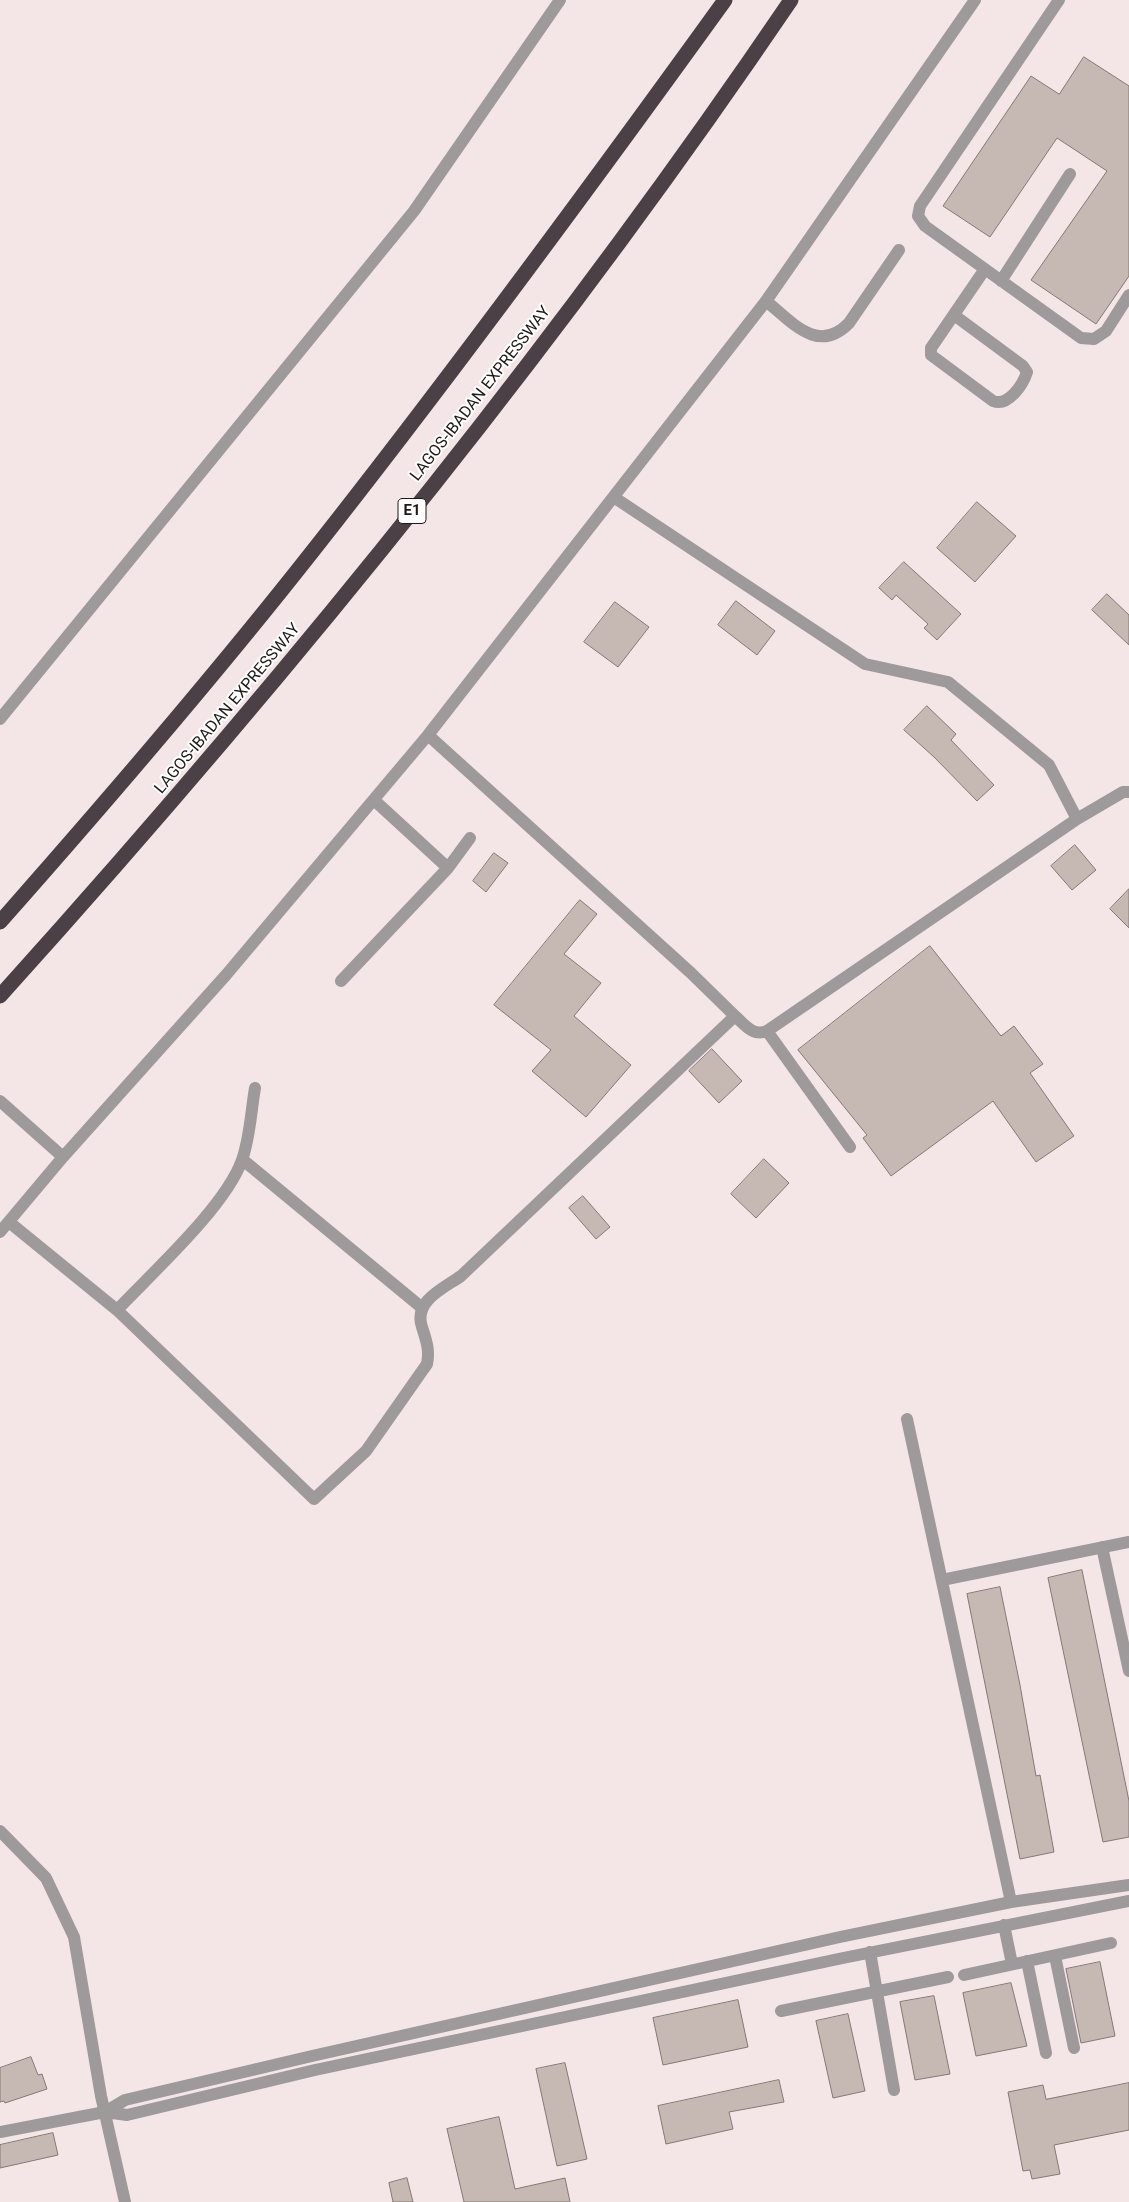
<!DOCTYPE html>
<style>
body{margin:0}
canvas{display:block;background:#f4e5e6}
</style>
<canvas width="1129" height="2202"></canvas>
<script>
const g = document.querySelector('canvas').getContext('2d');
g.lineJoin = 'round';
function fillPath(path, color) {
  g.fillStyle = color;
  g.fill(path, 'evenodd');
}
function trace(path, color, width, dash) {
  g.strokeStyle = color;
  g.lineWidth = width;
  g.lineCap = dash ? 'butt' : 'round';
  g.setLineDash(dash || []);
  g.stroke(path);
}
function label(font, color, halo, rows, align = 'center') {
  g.font = font + ' Roboto,sans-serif';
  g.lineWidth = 4;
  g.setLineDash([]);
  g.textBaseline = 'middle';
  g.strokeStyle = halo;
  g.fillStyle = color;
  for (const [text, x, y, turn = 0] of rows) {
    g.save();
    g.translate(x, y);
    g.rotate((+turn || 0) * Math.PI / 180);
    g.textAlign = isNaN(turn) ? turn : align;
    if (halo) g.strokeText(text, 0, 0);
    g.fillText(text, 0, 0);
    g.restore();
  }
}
const building = new Path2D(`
 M1084,57L1129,86V276L1096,324L1031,280L1107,171L1057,138L990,237L943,206L1031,76L1059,94Z
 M977,502L1016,536L975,582L937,548Z
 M904,562L961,614L937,640L924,628L928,624L896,595L892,600L879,588Z
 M1107,594L1129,615V645L1092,610Z
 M736,601L775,631L757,655L718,625Z
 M615,602L649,627L618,667L584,642Z
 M927,706L956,734L951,740L994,785L977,801L934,757L904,730Z
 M1075,845L1096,870L1072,890L1051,866Z
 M494,853L508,863L486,892L473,881Z
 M1129,889V928L1110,909Z
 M580,900L597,914L564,954L601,983L574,1016L631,1065L586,1117L532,1071L551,1050L494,1005Z
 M930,946L1001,1036L1014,1026L1043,1064L1030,1073L1074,1136L1036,1162L993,1101L891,1176L863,1138L867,1135L798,1050Z
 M712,1049L742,1081L719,1103L689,1071Z
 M764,1159L789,1183L756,1218L731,1194Z
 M583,1196L610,1227L596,1239L569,1208Z
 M1082,1570L1129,1801V1837L1103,1842L1048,1578Z
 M1000,1587L1020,1685L1036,1776L1040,1775L1054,1852L1020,1859L967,1594Z
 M1100,1962L1115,2036L1081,2043L1066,1969Z
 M1011,1983L1027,2046L976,2056L963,1993Z
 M934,1996L950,2074L915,2080L900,2002Z
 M738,2000L748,2047L663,2065L653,2018Z
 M848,2014L865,2091L833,2098L816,2021Z
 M31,2057L38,2075L42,2074L47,2089L5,2103L4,2101L0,2102V2068Z
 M565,2063L587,2159L557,2166L536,2069Z
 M779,2080L784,2102L729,2112L733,2129L666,2144L658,2106Z
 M1129,2083V2130L1054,2145L1060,2174L1032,2179L1030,2170L1023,2171L1008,2092L1043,2085L1046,2099Z
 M499,2117L515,2189L565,2178L570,2202H464L447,2129Z
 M53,2133L58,2155L0,2168V2145Z
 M407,2178L413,2202H393L389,2183Z`);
fillPath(building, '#c6b9b4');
trace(building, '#857974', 1);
trace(new Path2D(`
 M1059,0L920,206L918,216L925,226L1081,338L1094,339L1106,331L1129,295
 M1001,281L1070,174
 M766,301C792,322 818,355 849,323L899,250
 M954,315L1023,366L1027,372C1023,385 1008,407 993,401L931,355V348L985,269
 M0,719L414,211L560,0
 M428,735L691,973L735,1016
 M374,800L448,868
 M1077,819L1123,792H1129
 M341,981L448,868L470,838
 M767,1031L850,1147
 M0,1101L63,1157
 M243,1160L421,1307
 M9,1222L117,1310L314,1499L366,1451L427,1364C430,1350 426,1340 422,1327C413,1301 444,1288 461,1276L735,1016C745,1025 753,1037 767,1031L1077,819L1049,765L948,682L865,664L615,498
 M0,1232L63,1157L226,975L428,735L766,301L975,0
 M117,1310C152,1273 226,1206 242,1160C250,1138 251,1111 255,1088
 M907,1419L1011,1902
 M1102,1547L1129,1671
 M942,1580L1129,1542
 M0,1831L46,1878L74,1937L101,2096L125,2202
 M1004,1925L1012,1964
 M870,1952L894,2090
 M1055,1956L1074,2048
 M1027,1961L1046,2053
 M964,1975L1111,1943
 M781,2011L948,1977
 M105,2112L127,2115L315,2070L843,1958L1129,1901
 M0,2132L105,2112L125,2100L312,2056L840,1937L1011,1902L1129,1885`), '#9e999b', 12);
trace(new Path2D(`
 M0,922C107,801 212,679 312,552C454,372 590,187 725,0
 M0,996C284,681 553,351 791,0`), '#4a4045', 15);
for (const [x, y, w] of [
 [412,511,28]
]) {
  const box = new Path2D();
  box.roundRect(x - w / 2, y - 12.5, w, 25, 4);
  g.fillStyle = '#fff';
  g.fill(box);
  trace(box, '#1e1919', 1);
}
label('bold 15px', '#1e1919', null, [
 ["E1",412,511]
]);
label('16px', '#1e1919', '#fff', [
 ["LAGOS-IBADAN EXPRESSWAY",481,394,-52],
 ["LAGOS-IBADAN EXPRESSWAY",228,709,-50]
]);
</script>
